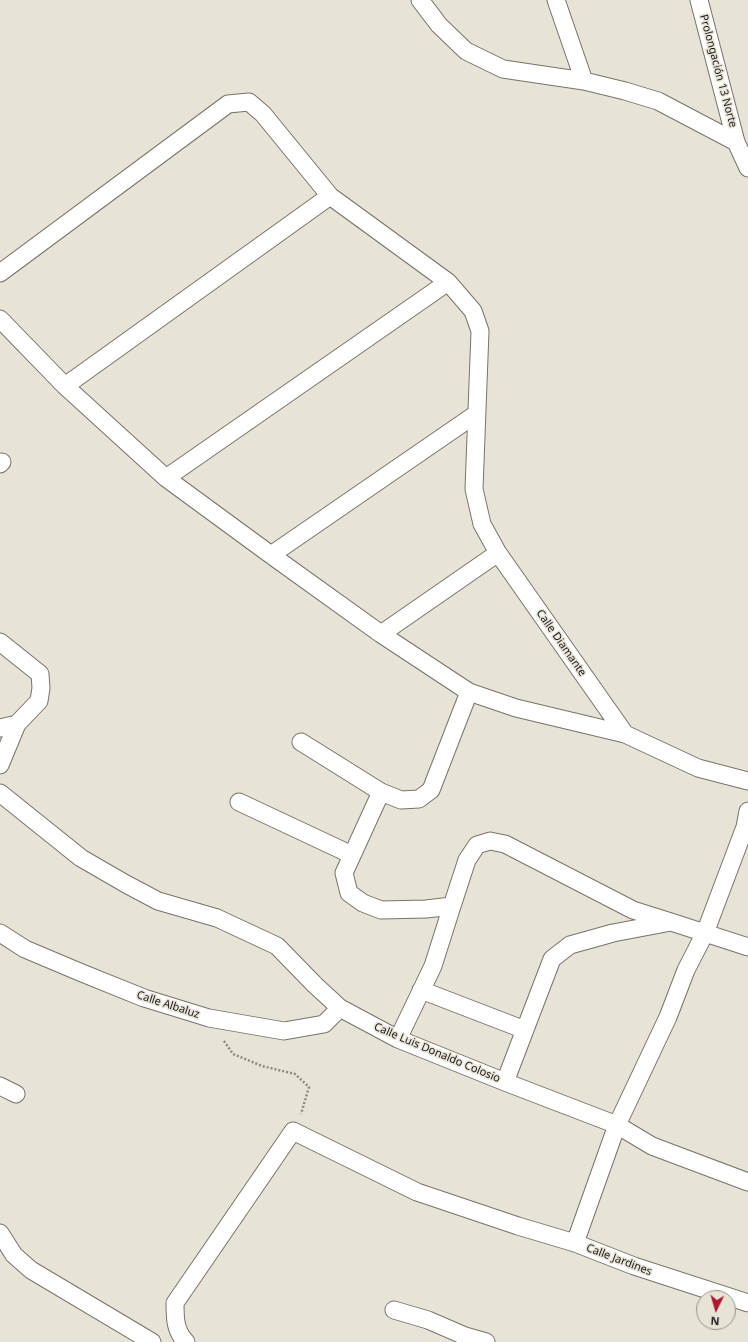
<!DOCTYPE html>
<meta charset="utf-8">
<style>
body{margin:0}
#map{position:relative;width:748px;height:1342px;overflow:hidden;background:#e8e3d7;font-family:"Noto Sans",sans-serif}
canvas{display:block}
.north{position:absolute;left:696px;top:1290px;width:40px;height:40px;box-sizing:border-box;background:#e8e3d7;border:1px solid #97938b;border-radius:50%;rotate:185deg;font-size:11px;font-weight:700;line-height:16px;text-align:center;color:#1e1c18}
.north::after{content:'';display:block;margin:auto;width:14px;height:18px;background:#ad1833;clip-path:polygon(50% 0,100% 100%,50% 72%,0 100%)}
</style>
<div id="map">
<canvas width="748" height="1342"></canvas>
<div class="north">N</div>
</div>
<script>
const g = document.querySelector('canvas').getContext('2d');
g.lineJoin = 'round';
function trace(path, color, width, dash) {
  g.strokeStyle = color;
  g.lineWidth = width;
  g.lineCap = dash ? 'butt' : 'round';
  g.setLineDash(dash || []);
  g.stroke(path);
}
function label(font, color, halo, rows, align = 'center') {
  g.font = font + ' "Noto Sans",sans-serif';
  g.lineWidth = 3;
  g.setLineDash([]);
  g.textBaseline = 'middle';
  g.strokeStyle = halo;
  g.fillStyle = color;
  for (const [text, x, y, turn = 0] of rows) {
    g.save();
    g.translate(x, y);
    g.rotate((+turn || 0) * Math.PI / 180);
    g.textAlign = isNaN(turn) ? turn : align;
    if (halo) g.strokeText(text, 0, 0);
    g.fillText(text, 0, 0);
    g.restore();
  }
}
const street = new Path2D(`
 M420,0L439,25L466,51L503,69L584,81L625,91L658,101L736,142L748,168
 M556,0L584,81
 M699,0L736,142
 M0,273L228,104L249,102L263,114L330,196L448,282L473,311L480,331L474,489L482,524L498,553L625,734
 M0,319L65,386L166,478L271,555L381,634L469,692L516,708L625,734L698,768L748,781
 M65,386L330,196
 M0,464L2,462
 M166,478L448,282
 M271,555L476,414
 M381,634L498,553
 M0,642L40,674L41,688L39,701L17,724L0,728
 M301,742L381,792L401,800L419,799L431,790L469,692
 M0,765L17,724
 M381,792L344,873L349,893L363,903L381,910L426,909L452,906L467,860L477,845L490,841L505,844L633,910L671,922
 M0,793L81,858L126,884L158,901L217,918L277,946L315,985L340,1008L398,1039L505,1082L617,1125L652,1146L748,1182
 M239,802L352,855
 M0,933L25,949L82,973L144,998L209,1018L284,1031L324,1024L340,1008
 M421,990L525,1030
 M398,1039L433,966L452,906
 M505,1082L552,959L570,945L613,933L671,922L748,947
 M0,1086L16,1094
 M0,1233L14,1255L31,1270L152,1342
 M575,1243L617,1125L668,1017L686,970L705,933L745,827L748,811
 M394,1310L428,1320L465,1336L486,1342
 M186,1342C175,1331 175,1318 175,1303L293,1131L417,1192L518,1226L575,1243L634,1266L748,1303`);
trace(street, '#787368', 19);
trace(new Path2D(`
 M224,1041L233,1054L262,1066L295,1074L309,1087L301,1114`), '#8d8981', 2.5, [2, 2]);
trace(street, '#fff', 17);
label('11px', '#1e1c18', '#e8e3d7', [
 ["Prolongación 13 Norte",718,71,75],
 ["Calle Diamante",561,643,55],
 ["Calle Albaluz",168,1005,18],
 ["Calle Luis Donaldo Colosio",437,1053,23],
 ["Calle Jardines",619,1260,21]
]);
</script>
